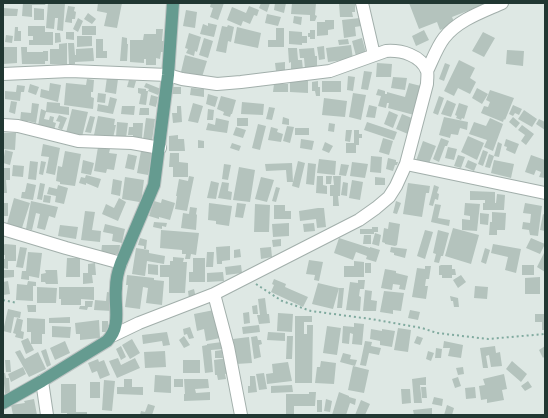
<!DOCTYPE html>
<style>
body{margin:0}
#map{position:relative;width:548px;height:418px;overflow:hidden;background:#dee8e4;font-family:"Roboto Condensed",sans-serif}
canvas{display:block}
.frame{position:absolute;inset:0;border:4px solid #213732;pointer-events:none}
</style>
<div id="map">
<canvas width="548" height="418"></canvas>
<div class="frame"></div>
</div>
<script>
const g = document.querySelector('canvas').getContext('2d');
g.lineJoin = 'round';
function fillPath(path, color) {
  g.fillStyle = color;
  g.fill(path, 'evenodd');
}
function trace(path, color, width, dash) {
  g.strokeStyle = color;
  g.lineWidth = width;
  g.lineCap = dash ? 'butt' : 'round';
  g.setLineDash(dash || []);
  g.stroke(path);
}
fillPath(new Path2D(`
 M23,3H46L45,5H32V17L22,16Z
 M48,3H65L63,31L57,30L58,18H55L54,29L46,28Z
 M98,3H122L117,28L104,26L107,13L97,11Z
 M211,3H224L218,20L210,17L213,8L210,7Z
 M261,3H270L267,12L259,8Z
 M275,3H286L284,13L274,10Z
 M292,3H316L315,15L317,16L315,21H310V15L291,14Z
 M339,3H355V12H352L353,17H340Z
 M409,3H488L452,17L455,24L440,30L437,22L419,29Z
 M68,6L75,7L74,11L76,12L75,19H72V23L65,22Z
 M249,6L259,10L257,16L254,15L250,24L243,21L241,26L227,20L232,7L246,13Z
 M3,8L18,9L17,16H3Z
 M34,8L44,9V20H34Z
 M186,10L197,12L195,28L183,26Z
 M88,13L96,19L92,24L84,19Z
 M267,14L281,17L278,26L265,23Z
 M294,16L302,17L301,25L293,23Z
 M78,18L83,21L78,32L73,29Z
 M360,18L361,26L355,27L356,36L344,38L342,20Z
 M325,20H334V29L328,30V35L317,36V22H325Z
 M208,23L217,25L214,37L200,34L203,24L208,26Z
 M228,25L234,27L231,42L228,41L226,53L216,51L222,26L227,27Z
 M28,26H45V32H53V45H29V40H33V36H28Z
 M82,26H96V35H82Z
 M15,27H18V31H21V41H14Z
 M237,27L261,33L258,48L234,43Z
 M276,28H284V47H268V40H276Z
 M156,29H163L162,41H165V52H161L160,59L156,58V65H146V59H144V63L130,62V40H143L144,34H156Z
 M310,30H315V39H310V37H308V33H310Z
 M424,30L429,40L416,46L412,36Z
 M289,31L302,32V36H307V43H302V45L289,44Z
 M66,32H74V40L66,39Z
 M483,32L495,38L484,57L472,51Z
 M55,33H60L61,42L55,43Z
 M189,33L201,37L197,52L195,51L194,56L186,53L188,49L185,48Z
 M6,35L13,36L12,43L5,42Z
 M77,36H92V46L77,47Z
 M122,37L127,38V44H128L127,61H120Z
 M204,38L213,41L208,58L199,55Z
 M362,38L366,53L356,56L352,41Z
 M96,39H103V51H107V58H96Z
 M348,39L349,44L339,45L338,40Z
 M67,43V65L50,64V49H59V44Z
 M68,43H74L75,55H76V49L93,48L94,61L75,62V64H69Z
 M351,45L353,59L328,62L326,48Z
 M324,46L325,59L319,60L317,47Z
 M3,47H17V63L3,64Z
 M21,47H27V52H43V51H48V61H45V64H22Z
 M288,48H297L298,60H302L303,70H291V62L289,63Z
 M314,48L315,56H317V68L305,69L304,58H300L299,49Z
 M507,50L524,51L523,66L506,64Z
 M185,55L207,61L202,77L181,72Z
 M459,60L475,68L470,78L476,82L470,94L458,88L454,96L444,91Z
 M285,62V70L276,71L275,63Z
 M377,63L392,64L391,77H376Z
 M445,63L450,65L444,81L439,79Z
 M364,71L372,72L368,90L361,89Z
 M348,76L355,77L353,91L347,90Z
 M107,77L118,79L116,94L105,92Z
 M393,77L407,78L405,90L391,88Z
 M87,79L94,80L93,92H91V97L94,98L93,109L64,105L66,83L86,85Z
 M129,80L136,81L134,88L127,87Z
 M290,81H308V93L290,92Z
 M318,81V87H320V96H316L315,91H312V82Z
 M322,81H341V92H322Z
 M50,83L61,85L58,102L40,97L41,89L49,91Z
 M146,83L161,89L158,95L148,91L149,89L144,87Z
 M409,83L421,86L414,115L388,108L389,103H387L386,108L378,106L381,96L376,95L378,89L385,91V94H387V92L405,97Z
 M30,84L39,87L36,95L28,92Z
 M274,84H288V92H273Z
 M17,85L25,86L24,92H21L20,101L5,99V91L16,92Z
 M171,87H181V94H171Z
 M138,88L146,89V91H148L146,105L139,104L141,94L138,93Z
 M191,88L204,89V97L190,95Z
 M477,88L488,94L482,104L472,98Z
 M490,90L514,98L505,120L504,119L503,122L481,113L484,106L488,107L490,102L486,100Z
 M98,93L106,94L105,103L97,102Z
 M353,93L366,95L361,120L349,117Z
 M208,94L218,97L215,107L206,104Z
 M151,95L158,97L156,107L149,105Z
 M221,96L236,100L232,114H231L230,117L223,115L224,112L217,109Z
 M439,96L444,98L438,115L433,113Z
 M110,97L117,99L113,114L97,111L98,104L108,106Z
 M324,98L347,101L345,117L322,115Z
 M447,100L456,104L451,117L441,114Z
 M11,101L17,102L15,114L9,112Z
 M47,102L60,103V106L69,107V115L46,112L44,119L49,120L50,116L54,117L53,122L56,123L54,130L38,126L41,109L46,111Z
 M242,102L264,104L263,115L241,114Z
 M32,103L39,104L36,123L28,121L27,123L20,122L21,112L31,113Z
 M193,103L203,106L198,123L188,121Z
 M459,103L468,106L464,119L462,118L461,120L456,118L457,116L455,115Z
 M369,105L377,107L375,118L366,117Z
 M513,105L522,109L519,115L515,113L513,116L509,114Z
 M122,106H135L134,115L121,114Z
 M177,106H181L182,122L173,123L172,113H177Z
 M269,107L275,108L272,120L266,119Z
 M140,108H149V115H139Z
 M72,109L88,112L82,137L66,133Z
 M208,109L214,110L213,120H207Z
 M524,110L537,119L532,127L518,119Z
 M389,111L398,115L393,128L384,124Z
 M402,114L414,119L408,134L396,129Z
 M59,115L67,118L62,130L58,128L60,122L56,121Z
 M90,116L95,117L91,133L85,132Z
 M98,116L115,119L114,125H116L113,138L94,135Z
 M283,117L289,119V125L282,124Z
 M444,117L468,122L467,130L460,128L458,135L451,134L450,138L439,135Z
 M513,117L520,123L516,128L509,122Z
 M146,118L155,119L152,141L143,140Z
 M216,118L229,121L227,133L206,130L208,123L215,125Z
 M237,118H248V126H237Z
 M490,118L503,124L493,151L484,147L487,140L469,134L474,122L486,126Z
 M539,119L545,122V130L536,124Z
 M117,122L128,123L126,138L116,137Z
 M367,122L397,132L394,140L364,130Z
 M133,123H143L142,138L133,137V135H128L129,127H133Z
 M329,123L335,124L334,132L328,131Z
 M258,124L266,126L260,150L252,148Z
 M522,125L534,134L526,145L521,141L525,135L518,130Z
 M287,126L294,127L290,143L283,141Z
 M236,127L246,130L243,138L233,135Z
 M271,127L278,129L277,132L283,134L281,142L268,140Z
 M295,128H309V135H295Z
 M346,130H352L350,142L345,141Z
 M354,130H359V134H362V138H359V145H356V153H346V143H354Z
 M3,133H16L15,150L3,149Z
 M178,135V139H184L185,151H169V136Z
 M468,136L484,143L477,160L461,152Z
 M383,138L393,141L389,155L379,152Z
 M441,138L449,141L447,146H445L439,162L433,159Z
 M301,139L314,141L312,150L300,148Z
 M506,139L519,144L515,154L506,150L507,147L504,146Z
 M198,140L204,141V148H198Z
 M423,141L436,146L428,166L416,161Z
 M325,142L333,146L329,153L322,150Z
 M498,142L502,144L499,157L494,156Z
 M232,143L241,146L239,151L230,148Z
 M43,144L60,148L55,175L46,173L49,157L41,156Z
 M98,147L110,149L109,153L117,154L114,170L107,169L106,173L94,171Z
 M448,147L457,149L454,160L445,158Z
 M5,150L13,152L10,165L3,163Z
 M483,150L488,152L483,166L478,164Z
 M65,151L81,154L75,186L60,184V182L56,181L58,166L62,167Z
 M141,151L152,153L150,165L156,166L155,172L149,171L148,175L137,173Z
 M170,153H179V162L188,163V177H173V167H169Z
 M128,154L137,156L134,170L125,168Z
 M489,154L494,156L490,168L485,167Z
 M458,155L465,157L461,168L454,166Z
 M531,155L545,160V178L539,177L541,172L536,170L534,175L525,172Z
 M371,156L382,157L381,173L370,172Z
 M388,158L396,160V162H398L397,165H395L393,171L386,169Z
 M319,159L336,161L335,175L317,173Z
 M83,160L94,163L91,175L81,173Z
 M468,160L477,164L474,171L465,167Z
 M494,160L514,164L511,178L491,173Z
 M30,161L38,162L36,180L28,179Z
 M41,161L46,162L43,175L39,174Z
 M298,161L305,163L299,188L292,186Z
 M352,162L368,164L365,178L350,176Z
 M292,163L293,182H287L286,170L266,171L265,164Z
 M308,163L316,164L314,185L306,184Z
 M224,164L231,165L228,180L222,179Z
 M341,164L349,165L346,176L339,175Z
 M13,165L24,166L23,177L12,176Z
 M239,167L255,170L250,202L233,200Z
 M3,168H10V180H6L7,193H3Z
 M86,175L101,179L98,188L86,183V185L79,183L81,177L85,178Z
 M189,176L194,177L187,211L175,209L177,196H176L179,179L188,181Z
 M317,176H323V185L327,186V194L316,193Z
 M326,176H332L331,184H326Z
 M333,176H341L340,196H338L339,206H333V196H330V185H334Z
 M125,177L144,180L142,195H146L145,203L122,199Z
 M261,177L274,180L267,202L255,199Z
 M375,177L385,178V185H375Z
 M113,179L122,181L120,196L111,194Z
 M352,180L363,182L360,200L349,198Z
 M211,181L219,183L216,199L207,198Z
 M222,182L229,183L228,191L232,192L231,200L218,198Z
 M343,182L348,183L347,196L341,195Z
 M27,183L36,185L33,200L21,198L22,192H25Z
 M40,183L45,184L42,200L37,199Z
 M408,183L430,186L429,193H426L422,217L403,214Z
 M58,185L68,188L64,204L55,202L56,196L47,194L49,187L57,189Z
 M434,185L439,187L437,193L439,194L438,200L435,199L433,206L429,205Z
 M276,187L280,188L276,202L272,201Z
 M470,191L495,192V203H496L497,194L505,195L504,210H483V203H485V200H470Z
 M44,195L51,196L50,203L43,202Z
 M14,198L30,203L22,228L7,224Z
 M119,198L126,202L118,221L102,214L106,204L114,208Z
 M162,199L175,203L170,220L159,217V219L149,216L154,201L161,203Z
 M31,201L58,207L55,218L49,216L45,230L37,228L40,214L36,213L32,230L26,229Z
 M396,201L401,203L397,214L393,213Z
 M3,203H8V216H3Z
 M209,203L232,206L229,226L216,224V221L208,220Z
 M237,203L246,204L243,218L235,217Z
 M465,203L480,204L477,231L462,230V219L470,220V216L464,215Z
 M525,203L542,206L538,236L530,235L529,230L522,229L523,222L530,223L531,214L523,213Z
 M255,204L270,205L269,232H254Z
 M435,204L441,205L438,218L450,220L449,226L431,222Z
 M274,205H285V211H291V219H274Z
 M190,207L197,208L196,214L197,215L196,230L181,228L183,213L189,214Z
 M318,208H324L326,227L317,228L316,219L300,221L299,211Z
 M85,211L95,212L92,230L101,231L100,242L81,240Z
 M492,212L506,213L505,230H497V235H489L490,222H492Z
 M480,213L489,214L488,225L480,224Z
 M543,214L545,215V231L540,230Z
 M154,222L167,223L166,227L162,226V229L153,227Z
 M389,222L400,224L397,245L395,246L385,244V243L382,242L384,228L388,229Z
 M289,223V236L273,237L272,224Z
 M314,223L315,231L304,232L303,224Z
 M105,224L125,229L122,243L112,241L113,234L103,232Z
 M60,225L78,227L76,239L58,236Z
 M372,227H378V232H374V234H360V229H372Z
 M453,228L479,235L471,264L445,256Z
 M161,230L199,233L196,255L191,254L190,259H185L186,254H182V250L160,248Z
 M425,230L433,232L425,259L417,256Z
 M438,230L449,233L443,256H441L439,263L434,262L436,254L433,253Z
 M375,233L381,235L379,246L372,244Z
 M364,235H371V244H363Z
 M140,238L147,240L146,249H144V246L138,245Z
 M339,238L370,248V247L380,250L376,262L366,259L367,256L356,252L353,260L334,253Z
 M531,238L545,244L540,254L526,248Z
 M281,239V246L273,247L272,240Z
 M5,244L16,245V261H8V269L3,268V259H5V255H3V245Z
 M493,244L521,249L516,273L505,270L508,257L491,253Z
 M102,245H120L119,254H101Z
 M230,246V260L222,261V264H217L216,247Z
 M20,247L27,248L23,268L16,267Z
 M271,247L272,257L261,259L260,248Z
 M391,247L407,249L405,258L394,255V253L390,252Z
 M136,248L149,250V253L165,256L164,264L147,261L145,276L132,274Z
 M485,248L490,250L486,264L481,262Z
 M240,249L241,257L234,258V250Z
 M545,251V272L537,267Z
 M28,252L42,253L39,278L29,276V280L21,279L22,271H26Z
 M207,252H214L213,267H206Z
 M173,257L184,258L183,262H187L185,293H169V277H160V265H170V261H173Z
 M67,258H80V277H66Z
 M193,258H205V282H189V272H193Z
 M309,260L323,262L319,281L314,280L315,275L306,274Z
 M354,261L364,262V277H344V266H354Z
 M95,263L96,275H92L93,283L83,284V273H88V264Z
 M365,263H371V273H365Z
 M148,264L158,265V275L148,274Z
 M241,265L242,273L226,275L225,267Z
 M441,265H452V269H455L456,275H452V278H442V275H439V266Z
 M522,265H534V275H522Z
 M425,266H431L429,279H426L425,286H428L426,299L412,297L417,268L425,269Z
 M385,269L396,271V273L408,276L405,290L399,289L400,285L393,284L392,290L381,288Z
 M3,270H14V277L3,278Z
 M45,270H57L58,284H46L45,282H41V274L46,273Z
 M223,272L224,281L207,282V273Z
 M127,275L154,278V280L164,281L162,305L146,303L148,288L143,287L140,309L125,307L128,285H126Z
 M461,275L466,282L458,288L453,280Z
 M540,277V294H525V278Z
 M274,279L286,284L285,287L308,297L303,307L271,292L274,285L272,284Z
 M358,280H365L364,289H360L359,296L361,297L360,311L346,310L350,282L358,283Z
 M8,281L10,294L3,295V282Z
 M28,281L36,282V286H33V301L16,300L17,284L27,285Z
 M318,283L339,288L333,309L312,304Z
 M475,286L488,287L487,299L474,298Z
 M37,287L57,288L56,303H37Z
 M59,287H94V300L81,299V305H61V299H59Z
 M339,288H344L342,308H337Z
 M194,289L196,298L189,299L188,291Z
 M365,290L372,291L371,300L377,301L376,311H363Z
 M384,291L404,293L401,311L393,310V314L380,312Z
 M107,292L114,293L112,311L94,310L95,300L106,301Z
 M450,296L458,298L459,307H454L453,301H451Z
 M265,298L267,314H269L270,323L259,324L257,315H260L258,299Z
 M85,301H93L92,307H88L87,310L79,309L80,306H85Z
 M27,305H36V312H28Z
 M257,305L258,314H253L252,306Z
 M8,309L21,312L20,318L14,317L11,333L3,331Z
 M214,310L220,338L206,341L204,329L197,331L194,314Z
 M410,310L420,312L418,320L408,318Z
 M249,312L250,323L244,324L243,313Z
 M278,313L293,314L292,332L277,331Z
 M535,314H545V330H542V322H535Z
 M295,316H312V322H304V334H307V325H313L312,383H295Z
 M70,317V323H49V318Z
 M17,318L23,320L21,331L24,332L23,339L15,337L16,334L13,333Z
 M27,318L45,319V334H42V344H31V332H27Z
 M99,320L100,338L80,340V334H76L75,323Z
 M102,321H108V325H112L108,332H102Z
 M354,323L364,324L362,345L352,344L353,334L350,333L349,344L342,343L343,326L354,327Z
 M259,325L260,332L243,334L242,327Z
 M52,326L71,327L70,338L52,337Z
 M327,326L341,328L337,355L323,353Z
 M190,327L194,338L189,339L187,334L184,335L183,329Z
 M398,328L411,330L408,352L394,350Z
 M371,329L382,331V329L395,331L392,347L380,345V341L370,339Z
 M167,332L170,345L163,346L162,341L143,344L142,335Z
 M268,332L285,333V341L267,340Z
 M184,336L190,345L184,348L179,340Z
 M257,336L258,340H261L262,344L259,345L261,357L254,359L251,337Z
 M287,336H293L292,359H286Z
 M417,336L423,338L420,345L414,343Z
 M249,337L252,363L236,364L233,339Z
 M28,338L34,350L26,354L21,341Z
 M132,339L140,353L130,359L122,345Z
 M65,341L70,353L55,360L50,348Z
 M365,341L372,342L371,346L381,348L379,355L369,353L366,366L360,365Z
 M444,341L463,345L461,358L448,356L450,348H443Z
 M222,342L223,349L211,350L213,372L205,373L202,346L207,345V344Z
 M121,346L126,357L121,360L116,349Z
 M495,346L496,353L500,352L502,366L491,367L489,355L486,356L488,368H483L480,348Z
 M545,346V356L543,358L539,350Z
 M436,348L442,349L441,358H435Z
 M46,349L51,365L47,367L41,351Z
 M20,350L25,359L38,352L46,369L29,377L15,352Z
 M222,350L223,358H215V351Z
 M165,351L166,367L145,368L144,352Z
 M428,351L434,353L431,361L426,359Z
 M343,353L351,355L350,359L357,360L355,366L340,362Z
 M118,358L121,365L135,358L140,368L117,378L109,361Z
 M228,358L229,373L225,374L226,379L218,380L217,375H215L214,360Z
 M98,359L99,362L104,360L110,375L100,379L97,371L92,373L88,363Z
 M5,360H10L11,372H6Z
 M183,360H200V373H183Z
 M321,361L336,363L334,384L315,383L317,367H320Z
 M512,361L527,374L521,382L506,369Z
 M288,362L292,381L267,384L266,374L273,373L272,364Z
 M353,366L369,370L364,393L348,390Z
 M23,367L26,374L11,382L8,374Z
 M463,367L464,374L458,375L456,368Z
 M3,373H5L6,378H9L10,393L5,394Z
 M264,373L267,389L259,390L256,374Z
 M504,374L507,389L502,390L504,400L487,403V399L481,400L479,386L485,385L483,379Z
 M155,375L171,376V393L154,392Z
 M250,376H255L257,392L248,393V386H250Z
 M426,377V385H420L422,403H414L412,379Z
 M458,377L461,386L455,388L452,379Z
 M124,379H132V387H143V395L117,394V387H124Z
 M174,379H183V387H174Z
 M184,379H208L209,388L195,389L196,393L210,392V400L184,401V394H185Z
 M104,380L115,381L112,411L102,410Z
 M528,381L532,387L525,391L521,386Z
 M90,382H100V398H90Z
 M61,384H76V412H87V415H67V413H61Z
 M292,385L293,392L271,393V386Z
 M421,387H426L427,398H422Z
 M475,387L476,398L466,399L465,388Z
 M401,389H410L411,403L402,404Z
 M309,392H316L315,406H294V415H286V394H309Z
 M339,392L349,396V397L356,399L355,405L350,403L346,415H332Z
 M434,397L443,399L442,406L432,404Z
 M34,399L37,415H13L11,405L25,403L24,401Z
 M326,399L332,401L330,412L324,411Z
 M317,400H322V412H317Z
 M361,400L370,404L365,415H355Z
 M148,404L155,406L152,415H140L141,411L145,412Z
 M447,405L454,408L452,415H444Z
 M432,408V415H414L413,410Z`), '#b4c3bd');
const minor = new Path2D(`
 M362,3L374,55
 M427,71C432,61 437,47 444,38C458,20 482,12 502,3
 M3,74L70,71L168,75L182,79L217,84L241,82L330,71L386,51C401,50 421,55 427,71C428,74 427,80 427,84L406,164L396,186L389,197L376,208L359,220L214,294L139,323L114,335
 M3,125L18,126L78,141L132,143L160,148
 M406,164L545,193
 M3,229L66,248L121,263
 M214,294L228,347L241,415
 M42,381L47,415`);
const major = new Path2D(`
 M3,403L42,381L107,341C122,326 114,307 116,288C116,279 118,271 121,263L154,185L168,75L173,3`);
trace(minor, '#a2afab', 14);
trace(major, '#bcc3c2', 14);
trace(new Path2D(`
 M256,284L282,301L311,311L371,319L422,328L437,333L488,339L545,334
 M3,300L17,303`), '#80aa9f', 2, [2, 3]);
trace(minor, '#fff', 12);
trace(major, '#659b90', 12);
</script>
